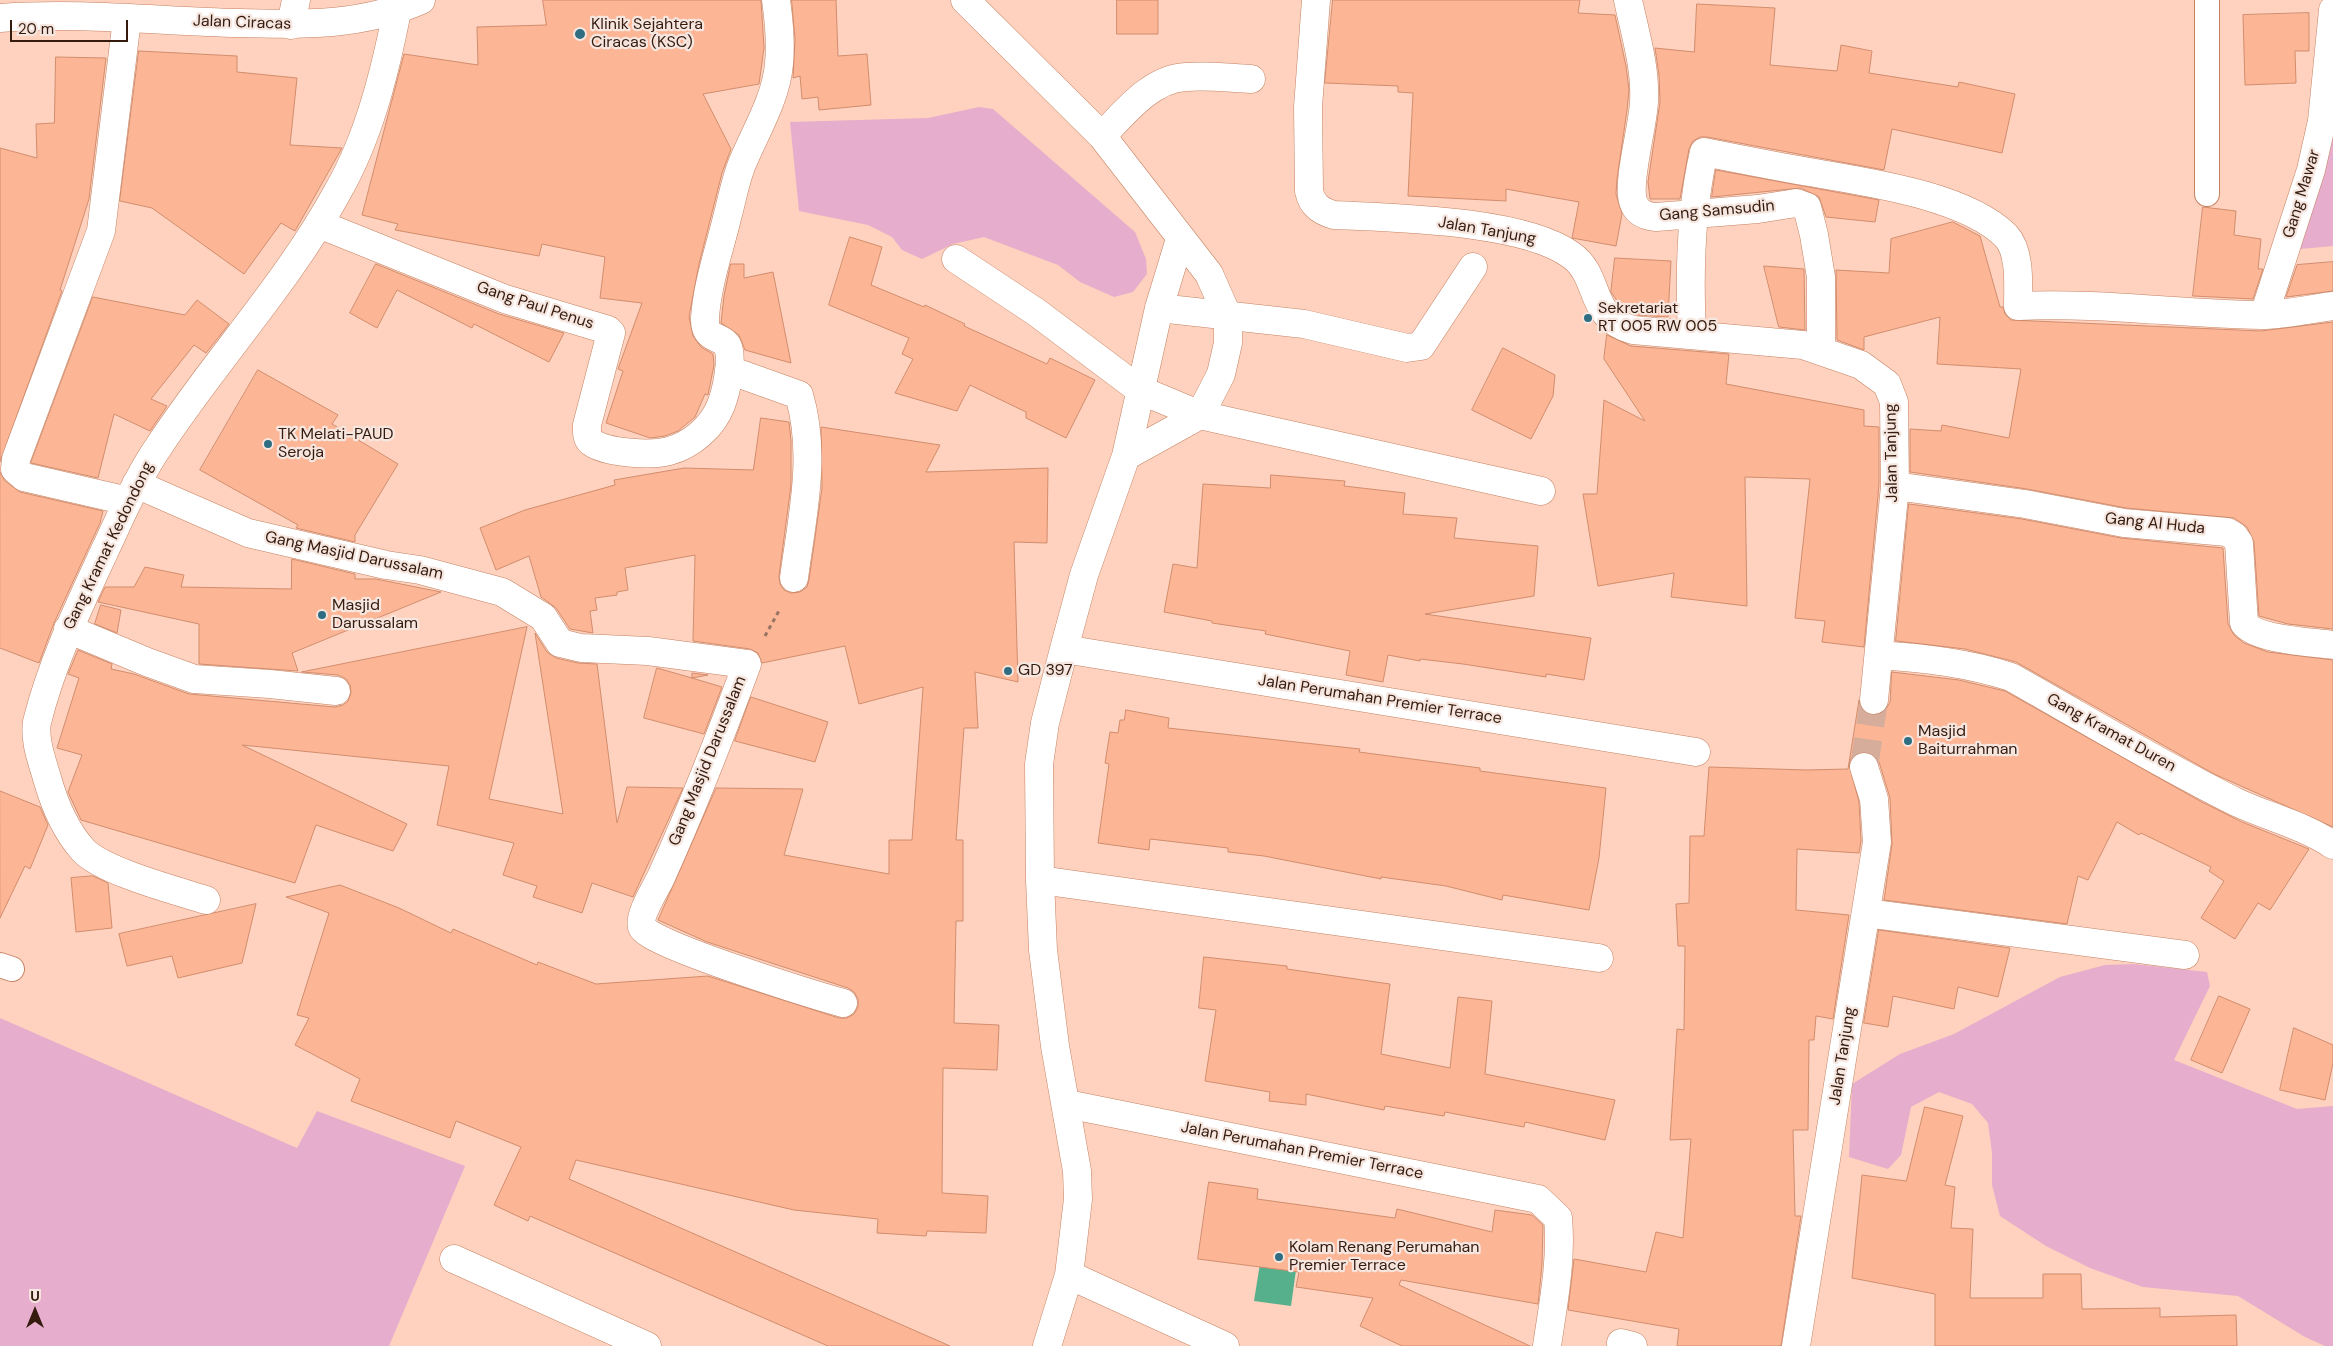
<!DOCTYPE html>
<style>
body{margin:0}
#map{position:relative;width:2333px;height:1346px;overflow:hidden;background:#fed2be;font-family:"DM Sans",sans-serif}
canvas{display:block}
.north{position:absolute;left:10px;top:1286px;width:50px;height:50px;-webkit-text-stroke:4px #f6e6e0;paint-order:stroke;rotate:0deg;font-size:14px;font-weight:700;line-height:20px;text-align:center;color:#351b0e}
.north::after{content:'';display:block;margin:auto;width:18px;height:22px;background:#351b0e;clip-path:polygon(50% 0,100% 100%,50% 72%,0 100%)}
.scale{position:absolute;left:10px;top:20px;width:118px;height:22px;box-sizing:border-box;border:2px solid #351b0e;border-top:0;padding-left:6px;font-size:15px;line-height:18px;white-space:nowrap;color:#351b0e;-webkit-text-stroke:4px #f6e6e0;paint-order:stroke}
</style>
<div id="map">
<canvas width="2333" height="1346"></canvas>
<div class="north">U</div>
<div class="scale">20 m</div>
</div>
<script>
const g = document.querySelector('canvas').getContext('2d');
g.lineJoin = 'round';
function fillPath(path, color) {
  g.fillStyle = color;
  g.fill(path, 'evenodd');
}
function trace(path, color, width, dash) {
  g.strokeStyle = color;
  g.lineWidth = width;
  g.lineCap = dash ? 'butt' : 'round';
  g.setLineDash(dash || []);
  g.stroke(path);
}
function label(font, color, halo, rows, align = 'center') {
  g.font = font + ' "DM Sans",sans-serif';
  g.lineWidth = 4.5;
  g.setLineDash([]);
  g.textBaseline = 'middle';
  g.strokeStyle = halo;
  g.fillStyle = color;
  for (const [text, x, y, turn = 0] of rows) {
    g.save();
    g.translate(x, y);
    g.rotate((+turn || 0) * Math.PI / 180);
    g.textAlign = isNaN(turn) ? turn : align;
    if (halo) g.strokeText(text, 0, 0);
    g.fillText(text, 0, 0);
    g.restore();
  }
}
fillPath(new Path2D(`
 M2333,92V246L2300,249Z
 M979,107L993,109L1135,232L1146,259L1147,274L1133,292L1114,297L1080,282L1058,265L984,237L953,244L922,259L902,250L892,237L868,225L799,211L790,122L928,118Z
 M2134,964L2207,972L2210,986L2174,1060L2297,1109L2333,1106V1346H2325L2305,1337L2238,1296L2143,1287L2090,1268L2046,1246L2000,1216L1992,1185V1153L1988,1123L1972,1104L1939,1092L1911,1107L1901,1155L1888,1169L1849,1157L1852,1084L1900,1054L1954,1034L2060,977L2105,965Z
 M0,1018L297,1148L317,1111L465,1166L389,1346H0Z`), '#e6adcc');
fillPath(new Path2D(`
 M1269,1208L1304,1213L1291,1306L1254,1301Z`), '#56b08c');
const building = new Path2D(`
 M543,0H761L764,48L759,84L703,94L731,149L722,173L699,264L689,317L693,336L701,347L713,354L714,365L708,395L705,394L695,417L678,431L665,436L650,438L606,423L623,371L618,369L642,303L600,298L605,257L542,244L539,256L395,230L398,224L362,215L404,54L478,65L477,27L546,25Z
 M792,0H836L838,56L867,54L871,105L819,110L818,97L802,99L800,76L793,78L795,40Z
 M1117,0H1158V34H1117Z
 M1333,0H1580L1578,13L1615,15L1626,66L1629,90L1627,110L1617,179L1616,194L1622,214L1616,246L1572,238L1579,202L1506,189V201L1408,196L1413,93L1398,92V86L1325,83Z
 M1697,4L1775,8L1770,65L1837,71L1841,45L1872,51L1869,73L1958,87L1959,82L2015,94L2002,153L1892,129L1884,170L1707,137H1700L1693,141L1689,149L1680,199H1650L1648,182L1660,102L1659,75L1655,48L1694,52Z
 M2309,13V51H2295L2296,83L2245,85L2243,15Z
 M139,51L237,56V72L297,78L290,145L342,148L295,231L281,223L244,274L152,208L120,201Z
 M56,57L106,58L89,199L60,290L62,291L0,462V148L37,158L36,124L54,123Z
 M1716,170L1879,200L1875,222L1826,217L1819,197L1801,188L1712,197Z
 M2203,207L2236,211L2234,235L2261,239L2258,269H2263L2253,299L2193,296Z
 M1953,222L1980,236L2000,307H2003L2005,314L2011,320L2261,331L2333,322V629L2288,624L2259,616L2254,542L2247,527L2234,518L2126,508L2027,489L1910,472V429L1941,431L1942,425L2009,438L2021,369L1937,364L1940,317L1864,337V350L1837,340L1836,270L1889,273L1891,239Z
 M850,237L882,247L871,285L924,307L925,305L965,324L964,326L1047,364L1050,358L1095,380L1066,438L1026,418V412L970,385L957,411L895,393L913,359L902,354L909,338L829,305Z
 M1615,258L1671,261L1668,317L1637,315L1620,305L1611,292Z
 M2333,262V291L2286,297L2297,265Z
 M376,264L499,314L564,333L549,362L474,324L472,328L397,290L377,328L350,313Z
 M731,264H744V278L773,272L791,363L745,350L739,335L721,323L724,296Z
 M1764,266L1804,269L1805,330L1779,327Z
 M93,297L185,315L197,300L229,324L206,353L194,345L151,399L167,406L150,431L114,414L98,478L31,463Z
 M1607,335L1631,346L1729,354L1726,384L1864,410V426L1879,427V485L1864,647L1822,642L1825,621L1795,618L1810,479L1745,477L1747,606L1671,597L1674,573L1598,586L1583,494H1597L1604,400L1645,421L1604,359Z
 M1503,348L1555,375L1553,396L1531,439L1472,410Z
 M258,370L338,415L332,424L398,464L355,535V542L296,528L298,525L200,470Z
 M761,418L789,422L791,441V485L779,576L780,584L784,590L791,593L800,592L807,587L809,580L822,488L821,427L940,445L926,472L1048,468L1047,543L1014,542L1018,682L975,672L978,728H964L956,840H963V921H956L954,1023L999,1025L997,1070L943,1068L942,1193L988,1196L986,1233L927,1231L926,1236L877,1233L878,1219L794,1210L576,1160L569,1179L950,1346H828L530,1216L528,1221L494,1205L521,1147L456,1121L450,1138L351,1101L360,1079L295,1045L309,1018L297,1015L329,913L286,897L340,885L399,908L451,933L453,929L537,965L538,962L596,984L708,976L839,1018H847L854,1014L858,1007V999L854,992L848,988L707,942L658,920L716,788L803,789L784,855L889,874V840H912L923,687L859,704L845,646L762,663L758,653L750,649L693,641L695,555L625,568L628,590L617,592V595L595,598L597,610L590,611L593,633L570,629L556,608L541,597L529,556L496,570L480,528L525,510L615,485L614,480L684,468L753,470Z
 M0,472L5,481L20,492L103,511L100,523L54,623L39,663L0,648Z
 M1271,475L1345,481L1344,486L1405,493L1403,514L1457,518L1454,538L1538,546L1534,596L1425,614L1591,638L1584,680L1546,674V677L1463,664L1420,659V661L1388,655L1383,682L1346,675L1350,651L1265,634L1266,631L1212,623V621L1164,612L1173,564L1197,568L1203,484L1270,488Z
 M1909,504L2022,519L2121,538L2223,548L2228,624L2234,635L2244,643L2268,652L2333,660V827L2214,774L2016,662L1965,649L1896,641Z
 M292,559L355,574V579H376L441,592L292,653L298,671L199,664V624L98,602L105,587H134L145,567L184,575L181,587L291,589Z
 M101,605L121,610L117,633L95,624Z
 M527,627L489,799L563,814L535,633L547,652L556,658L578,663L597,664L617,823L627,787L683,788L633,897L592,883L582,913L533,897L537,886L503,875L514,843L437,825L449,766L242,745L407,824L393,851L316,825L295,883L81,820L68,792L82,755L57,748L79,678L68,674L78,650L112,664L111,669L134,674L189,694L335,707L343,705L348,701L351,693L350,685L346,679L338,675L302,672Z
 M657,668L692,678V673L708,675L692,678L722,687L704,734L644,718Z
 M1892,672L1959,680L2005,691L2200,801L2242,822L2309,849L2270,910L2258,903L2235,939L2201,918L2224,881L2209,871L2211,867L2141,833L2139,835L2117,822L2088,880L2078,876L2067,924L1884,900L1892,844L1890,798L1879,762L1875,756L1867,752H1859L1852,757L1849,764L1859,802L1861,841L1859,853L1797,849L1796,910L1849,915L1833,1019L1816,1016L1814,1040H1809L1808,1130H1793L1795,1216H1801L1781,1346H1677L1679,1329L1568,1310L1574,1259L1646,1272L1656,1232L1683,1238L1691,1139L1670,1140L1677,1029L1684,1030L1685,946H1678L1676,904L1689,903L1690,836H1704L1709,767L1807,770L1848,769L1859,700L1860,707L1865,712L1872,715L1880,714L1886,709L1890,702Z
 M751,697L828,722L815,762L735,741Z
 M1126,710L1169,718L1168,728L1360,749L1359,752L1480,768V771L1606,788L1599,858L1589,910L1503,895L1502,900L1446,886L1381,877V879L1264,856L1228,852V848L1150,839L1149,850L1098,843L1109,764L1105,763L1110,732L1118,733L1120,720H1124Z
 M0,791L40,807L48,825L30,869L25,866L0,918Z
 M93,876L108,883L112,928L76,932L71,878Z
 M256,904L242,963L178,978L172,956L127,966L119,934Z
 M1879,930L2010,948L1998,997L1958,987L1954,1009L1893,996L1888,1027L1864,1023Z
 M1204,957L1287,966V969L1390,984L1381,1054L1450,1068L1458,997L1492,1001L1485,1074L1615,1100L1605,1140L1525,1122L1524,1127L1445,1112L1444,1116L1385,1106L1384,1110L1306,1094V1105L1269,1101L1270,1092L1205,1081L1216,1010L1199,1008Z
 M2219,996L2250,1009L2222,1073L2191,1060Z
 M2294,1028L2333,1045V1063L2325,1100L2280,1090Z
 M1925,1107L1963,1116L1945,1185L1955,1187L1951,1228L1973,1229L1970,1298H2043V1274H2081L2082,1309L2160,1308V1317L2236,1315L2237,1346H1935V1294L1852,1278L1862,1175L1906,1181Z
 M1209,1182L1258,1189L1257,1199L1395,1218L1397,1209L1492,1232L1495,1210L1532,1215L1543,1225L1542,1265L1538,1304L1401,1280L1399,1285L1530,1346H1402L1360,1326L1373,1298L1296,1287L1299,1272L1198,1259Z`);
fillPath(building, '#fcb595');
trace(building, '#d18d6e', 1);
trace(new Path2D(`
 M1864,767L1874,700`), '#d6ad9b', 28, [28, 14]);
const service = new Path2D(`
 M2207,0V194
 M0,965L12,969`);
const minor = new Path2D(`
 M965,0L1102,136L1209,274L1228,317V343L1221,374L1200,415L1126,456
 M1316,0L1308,107L1309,191C1312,205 1320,211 1334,215C1395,218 1523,220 1571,255C1602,277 1587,318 1633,330L1803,345L1861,365L1887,384L1894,402L1895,486L1874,700
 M1628,0C1635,33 1646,68 1644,102C1643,126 1627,181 1633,201C1636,212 1645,216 1656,217L1758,209L1796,203L1807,207L1814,235L1821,277V350
 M127,19L101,231L16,459L15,469L24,477L128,501
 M291,25L296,0
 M1102,136C1124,113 1151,79 1185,77C1207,75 1229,78 1251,79
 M319,224L505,299L608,330L611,333L587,425C587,430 586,438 591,442C606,453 651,456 669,451C692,445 713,426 721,405C726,392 734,358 727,345C721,335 704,341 705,318C707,285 719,251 727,218C732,200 735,181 742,164C755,132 776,99 779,64C781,43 779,21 776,0
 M956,259L1036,312L1140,390L1200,415L1541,491
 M1159,308L1304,324L1407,348L1421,346L1473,267
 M2264,315L2311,170L2322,121L2333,10
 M1692,335C1689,274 1690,212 1704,152C1739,159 1774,166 1809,172C1865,182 1965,195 2006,236C2021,252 2018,286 2018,306C2099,302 2180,314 2261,315C2285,315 2310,309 2333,306
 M729,370L799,395C817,455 802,517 794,578
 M136,484L248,533L386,565L420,570L502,592L543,617L560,643L581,648L648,651L747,664C721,735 693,806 662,875C657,887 638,915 642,927C648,944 818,996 843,1003
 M1895,486L2025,504L2124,523L2227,532L2234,536L2239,543L2244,623C2256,640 2312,642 2333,645
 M68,629L147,662L194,679L270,684L336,691
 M1064,649L1696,752
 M1879,655C1924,658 1968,663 2011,677C2086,719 2159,764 2236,802C2268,817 2303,825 2333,845
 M1040,880L1599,958
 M206,900C177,891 102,871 83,850C65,830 54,803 47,778C42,761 34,740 37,722C52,662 79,606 105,550C122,514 137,478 159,446C216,359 288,283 338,191C369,137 385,72 397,11
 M1866,913L2185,955
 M1067,1104L1538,1199L1558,1218C1562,1261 1553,1304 1547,1346
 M454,1259L647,1346
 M1069,1275L1225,1346
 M1621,1343L1633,1346
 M1047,1346L1069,1275L1078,1199L1077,1171L1055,1046L1043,950L1040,880L1039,764L1045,723L1064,649L1084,575L1126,456L1159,308L1180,239
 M1796,1346L1877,842L1874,799L1864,767`);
const tertiary = new Path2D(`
 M0,18C79,12 159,21 239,23C302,25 363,26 421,0`);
trace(service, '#c58263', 26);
trace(minor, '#c58263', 29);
trace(tertiary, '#c58263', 29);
trace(new Path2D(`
 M765,636L780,609`), '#977464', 3, [4, 4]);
trace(service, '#fff', 24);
trace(minor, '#fff', 28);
trace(tertiary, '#fff', 28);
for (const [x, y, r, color] of [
 [580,34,6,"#2f6d83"],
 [1588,318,5,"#2f6d83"],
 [268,444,5,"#2f6d83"],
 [322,615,5,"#2f6d83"],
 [1008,671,5,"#2f6d83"],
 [1908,741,5,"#2f6d83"],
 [1279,1257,5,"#2f6d83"]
]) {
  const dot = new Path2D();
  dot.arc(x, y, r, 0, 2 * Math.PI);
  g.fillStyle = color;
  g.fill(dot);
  trace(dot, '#f6e6e0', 2);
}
label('16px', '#351b0e', '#f6e6e0', [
 ["Jalan Ciracas",242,23,2],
 ["Gang Mawar",2302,194,-73],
 ["Gang Samsudin",1717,211,-5],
 ["Jalan Tanjung",1487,231,10],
 ["Gang Paul Penus",535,306,18],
 ["Jalan Tanjung",1892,453,-91],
 ["Gang Al Huda",2155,524,6],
 ["Gang Kramat Kedondong",109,546,-64],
 ["Gang Masjid Darussalam",354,556,12],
 ["Jalan Perumahan Premier Terrace",1380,700,9],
 ["Gang Kramat Duren",2111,733,29],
 ["Gang Masjid Darussalam",708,761,-68],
 ["Jalan Tanjung",1843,1056,-81],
 ["Jalan Perumahan Premier Terrace",1302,1151,11]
]);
label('16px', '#351b0e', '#f6e6e0', [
 ["Klinik Sejahtera",591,25],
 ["Ciracas (KSC)",591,43],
 ["Sekretariat",1598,309],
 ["RT 005 RW 005",1598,327],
 ["TK Melati-PAUD",278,435],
 ["Seroja",278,453],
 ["Masjid",332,606],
 ["Darussalam",332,624],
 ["GD 397",1018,671],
 ["Masjid",1918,732],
 ["Baiturrahman",1918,750],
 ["Kolam Renang Perumahan",1289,1248],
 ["Premier Terrace",1289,1266]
], 'left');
</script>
